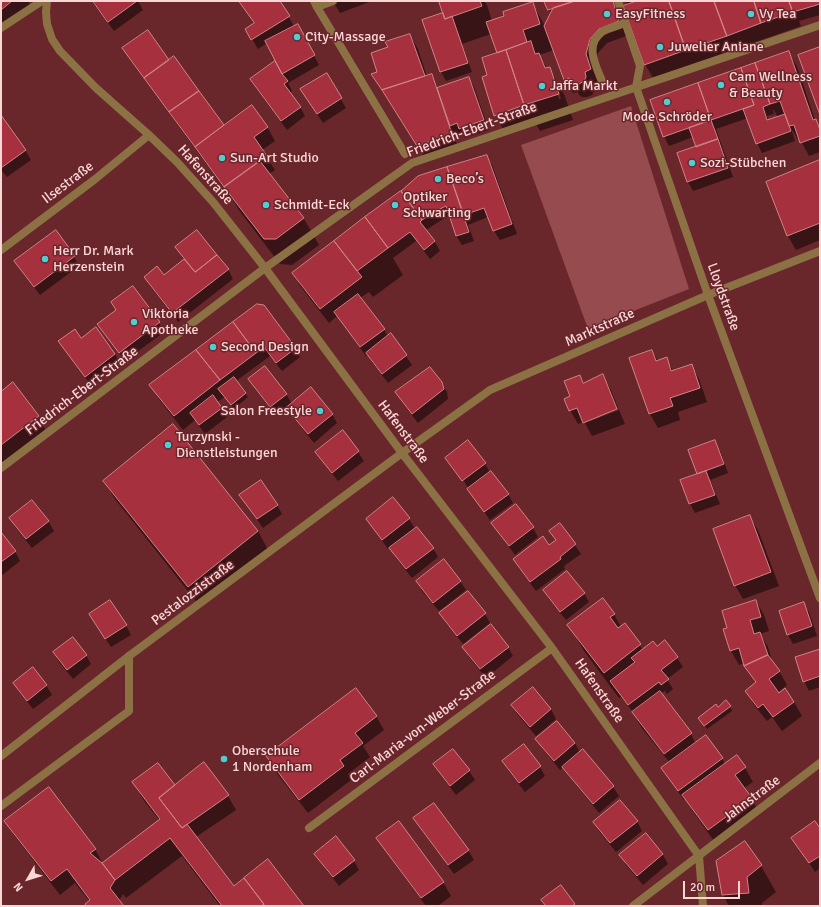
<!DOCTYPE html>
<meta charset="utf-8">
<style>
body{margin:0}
#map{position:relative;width:821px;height:907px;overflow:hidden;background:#69262b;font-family:Signika,sans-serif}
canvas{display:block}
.frame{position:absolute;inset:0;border:2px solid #fad7d7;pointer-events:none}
.north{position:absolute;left:8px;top:859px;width:40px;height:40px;-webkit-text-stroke:3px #69262b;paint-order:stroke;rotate:231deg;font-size:11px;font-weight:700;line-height:16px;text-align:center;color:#fad7d7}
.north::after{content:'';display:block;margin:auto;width:14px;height:18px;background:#fad7d7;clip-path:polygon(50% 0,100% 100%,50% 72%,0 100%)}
.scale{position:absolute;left:683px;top:881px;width:57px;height:18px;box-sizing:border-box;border:2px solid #fad7d7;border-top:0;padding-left:5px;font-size:12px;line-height:14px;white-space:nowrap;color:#fad7d7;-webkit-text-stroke:3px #69262b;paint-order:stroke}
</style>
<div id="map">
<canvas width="821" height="907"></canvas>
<div class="frame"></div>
<div class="north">N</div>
<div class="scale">20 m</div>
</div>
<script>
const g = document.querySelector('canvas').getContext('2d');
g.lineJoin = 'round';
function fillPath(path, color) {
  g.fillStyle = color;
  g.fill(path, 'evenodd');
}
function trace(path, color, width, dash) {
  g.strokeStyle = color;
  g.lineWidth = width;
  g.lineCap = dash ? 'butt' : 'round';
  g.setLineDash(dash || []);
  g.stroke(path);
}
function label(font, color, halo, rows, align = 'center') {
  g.font = font + ' Signika,sans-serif';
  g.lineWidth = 3;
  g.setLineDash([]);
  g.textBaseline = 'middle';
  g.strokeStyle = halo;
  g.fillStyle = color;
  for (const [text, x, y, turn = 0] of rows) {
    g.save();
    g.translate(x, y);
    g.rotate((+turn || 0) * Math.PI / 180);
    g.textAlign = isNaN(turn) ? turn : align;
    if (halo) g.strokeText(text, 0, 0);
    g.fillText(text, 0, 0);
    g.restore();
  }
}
fillPath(new Path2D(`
 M631,106L689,289L588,329L521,145Z`), '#964b4f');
fillPath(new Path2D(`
 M1,1H28L31,6L1,30Z
 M92,1H138L143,10L114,31Z
 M240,1H279L294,26L302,34L319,65L288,83L292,91L290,93L300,107L305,116L287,130L256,88L251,79L277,61L267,43L258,49L246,29L254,24Z
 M333,1H372L340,13Z
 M440,1H484L487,5L492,21L532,3L545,26L551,14L545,1H616L626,36L607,43L598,53L593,69L598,84L592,86L594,91L592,95L587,97H582L579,95L578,92L573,93L565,79L554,50L539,55L547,69L549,68L564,94L573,120L540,131L533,119L503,129L495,115L489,76L498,53L491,34L462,44L472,72L446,81L441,72L423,21L444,13ZM555,86L558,89L561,99H559Z
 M626,1H820V15L799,21L801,26L653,78L645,64Z
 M410,35L418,49L427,77L431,75L438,88L469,78L474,87L489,130L465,138L462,132L454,135L457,144L423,155L381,88L378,72L389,48Z
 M124,48L169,61L174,58L224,127H267L275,141L262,150L275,170L269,174L304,219L319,245L292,265L280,264L241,213L234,202L129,58Z
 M788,52L797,66L815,120L820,128V152L809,156L800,139L798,140L793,131H792L795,141L762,153L757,143L748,118L716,129L733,177L693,191L688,182L678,154L697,147L693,137L669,146L664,136ZM773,110H774L778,118L769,121L767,116L774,114Z
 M326,75L346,108L323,123L301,90Z
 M1,117L25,150L31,160L7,177L1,170Z
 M487,156L492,165L517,234L500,240L494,231L488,217L468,225L474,241L462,245L456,236L450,215L443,219L426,230L435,242L440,251L430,259L416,241L393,258L403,275L373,297L369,292L360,298L384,330L388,337L391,335L406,356L412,365L388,383L372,362L368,355L366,356L337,316L329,323L301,287L293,273L419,177Z
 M820,161V240L796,250L788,236L767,182Z
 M176,247L228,269L233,279L178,322L150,286L145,277L164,276L184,260Z
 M74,257L79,266L40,295L21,271L16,262Z
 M257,305L295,348L300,357L282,371L270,356L236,381L248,397L234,409L225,397L217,402L227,417L205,434L195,420L183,430L159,399L151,385Z
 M159,323L164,332L125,361L104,333Z
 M81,339L115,354L120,363L91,385L65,350L60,341Z
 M652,351L658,361L666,358L673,371L691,365L699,379L707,402L678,412L680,420L658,428L650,414L630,358Z
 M579,376L584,383L603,376L611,390L618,408L585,421V423L584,422L578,424L570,410L572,397Z
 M250,379L286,394L292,404L332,414L337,423L314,443L293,417L287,407L276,415L255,389Z
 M441,382L447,392L448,399L418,423L402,402L397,393Z
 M13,384L38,417L46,431L3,463L1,461V393Z
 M619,410L625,424L592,436L585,423Z
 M343,432L358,452L364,461L338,481L322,461L317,452Z
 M715,441L720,451L728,473L710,480L720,504L695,513L690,504L698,475L690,451Z
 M446,458L485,463L490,473L508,494L513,503L490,520L474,498L461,476L459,477L460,479L451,467Z
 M104,481L258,531L268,550L199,605L115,499Z
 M241,495L277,505L282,514L263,528L246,504Z
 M516,505L533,528L538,537L515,555L498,532L493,523Z
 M750,517L758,530L779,586L743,599L735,585Z
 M10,518L48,521L54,531L32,548L16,528Z
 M367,519H409L415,529L433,548L438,557L412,578L396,558L390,547L388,549L373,528Z
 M560,524L575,545L581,554L564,566L565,569L536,591L519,568L514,559L549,546L556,541L550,531Z
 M1,534L15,551L20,561L1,576Z
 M417,581H460L466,590L439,611L422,591Z
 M544,590L584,593L589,602L566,620L549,599Z
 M756,601L764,615L769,631L760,634L768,647L773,664L779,671L787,685L777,693L794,702L802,716L782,731L772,717L767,721L754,705L746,691L756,683L744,663L739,665L731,651L724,630L729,628Z
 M803,603L809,612L817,636L793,644L788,635L780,611Z
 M440,614H485L490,623L463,644L446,623Z
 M614,614L621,627L625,624L643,650L657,648L665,642L677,658L683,667L667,679L673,689L667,694L665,691L660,694L691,734L696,744L722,758L725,765L745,768L753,782L744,788L751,798L759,812L716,844L692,810L685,798L684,800L668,778L662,769L670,763L641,727L633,712L621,697L619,698L584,651L569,625Z
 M95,623L126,625L131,635L111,647Z
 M464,647H508L513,656L486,678L469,657Z
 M820,651V687L809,691L804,681Z
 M54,653L86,655L91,664L73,679L59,662Z
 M14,683L46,685L52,695L33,709L19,692Z
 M512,706L551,709L556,719L536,736L518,715Z
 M730,706L732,711L707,729L702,722L718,708Z
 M376,716L384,730L363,746L370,757L348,774L351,780L308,813L275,771L267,757Z
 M536,739L575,743L580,753L583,751L613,787L619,796L599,813L569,776L563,767L560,770L542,748Z
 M523,745L540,767L545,776L525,792L508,770L503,761Z
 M453,750L469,771L475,780L456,795L440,774L434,764Z
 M157,764L175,786L228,796L236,810L196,837L234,887L303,906H220L182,856L126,898L123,894L119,901L123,906H87L90,902L75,883L60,895L14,835L5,821L95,849L103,864L160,821L144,801L133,782Z
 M434,804L468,850L474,860L454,874L420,828L415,819Z
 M637,821L642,831L616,852L599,831L594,822Z
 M820,830V868L815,872L793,838Z
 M646,835L663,855L668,864L643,885L626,865L621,855Z
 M378,838L443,882L451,896L438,906H426L386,852Z
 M745,842L761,866L776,892L762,903V906H729L723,895Z
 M315,854L354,861L359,870L339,886L321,863Z`), '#0007');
const building = new Path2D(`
 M1,1H12L1,10Z
 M93,1H137L108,22Z
 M239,1H280L290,16L251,40L245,29L254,23Z
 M439,1H480L482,6L445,19Z
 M544,1H575L548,10Z
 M575,1H613L619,21L599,29L590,39L586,54L591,69L585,72L586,77L584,81L579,84L574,83L570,81L569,78L564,80L544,26L553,8Z
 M637,1H669L686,50L644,65L623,6Z
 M669,1H714L727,36L686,50Z
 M714,1H754L761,23L727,36Z
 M754,1H789L793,12L761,23Z
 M789,1H820V4L793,12Z
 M533,2L540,24L523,30L527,42L497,53L486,22L504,16L503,12Z
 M443,13L445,19L452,16L468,63L440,72L422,20Z
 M298,24L315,55L282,74L265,41Z
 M148,30L169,60L144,78L122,48Z
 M410,34L425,76L382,90L371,74L377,72L371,53L388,47L385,42Z
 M531,41L535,54L539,53L545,68L550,67L559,94L524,105L506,50Z
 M820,47V115L798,55Z
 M506,50L524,105L494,116L482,77L487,75L482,58Z
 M789,51L813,120L816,119L820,130V136L800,143L794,125L789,126L780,101L770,104L755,63Z
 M174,56L199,91L169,112L144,78Z
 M275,61L282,74L288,81L284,84L301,107L281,121L250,79Z
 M755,63L770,104L763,107L767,120L785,114L791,131L756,144L743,109L754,105L741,68Z
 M741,68L754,105L711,120L698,83Z
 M327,73L342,98L317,114L300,89Z
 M432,74L452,134L417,146L382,90Z
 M469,77L484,120L459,129L457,123L450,126L437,88Z
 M698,83L711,120L663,137L650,100Z
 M199,91L224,125L195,147L169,112Z
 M252,105L268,127L254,137L267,156L224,187L195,147Z
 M1,115L26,150L1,168Z
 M711,120L718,139L696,147L689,128Z
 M718,139L728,168L687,182L677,153Z
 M487,155L512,224L493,231L484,208L464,215L447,167Z
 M819,160H820V223L787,236L766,182Z
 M260,161L304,218L276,239H264L224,187Z
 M447,167L469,232L456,236L446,206L438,210L422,220L401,191L418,176Z
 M401,191L422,220L420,222L435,241L424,250L410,232L388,248L365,217Z
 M365,217L388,248L357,271L334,241Z
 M56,230L75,256L34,287L14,261Z
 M197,230L217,255L195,272L175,247Z
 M334,241L362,277L320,309L292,273Z
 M217,255L229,269L172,313L144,277L157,266L164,275L184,259L195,272Z
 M133,286L160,322L119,353L97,324L116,310L111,302Z
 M358,294L385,329L360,347L334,312Z
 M257,304L264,305L296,348L276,363L264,347L256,353L233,322Z
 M233,322L256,353L220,380L196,350Z
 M96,327L115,354L85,377L58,341L75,329L81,338Z
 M391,333L407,355L382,374L366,353Z
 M196,350L220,380L174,416L149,385Z
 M652,350L656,361L667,357L671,371L692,364L700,388L670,398L673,406L649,414L629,358Z
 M265,366L287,394L270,407L248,379Z
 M430,367L442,382L444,389L412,414L395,392Z
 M603,374L617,409L583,423L577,408L569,411L564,399L570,396L564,381L580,375L583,383Z
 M234,377L246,393L231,405L218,389Z
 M13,382L39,416L1,445V392Z
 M311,387L333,414L308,434L286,408Z
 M213,395L222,408L199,425L190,413Z
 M173,424L258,531L188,587L103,481Z
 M343,430L359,451L332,473L315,452Z
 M468,440L486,463L462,481L445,458Z
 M715,440L724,464L697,474L688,450Z
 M491,471L509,494L484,512L467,489Z
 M706,471L715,495L689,504L680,480Z
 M261,480L278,505L257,519L239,495Z
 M393,497L410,518L382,540L366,519Z
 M32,500L49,521L26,539L9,518Z
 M516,504L534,527L509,546L491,523Z
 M750,515L771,572L734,586L713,529Z
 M560,523L576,544L560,557L561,559L530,582L513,559L543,536L549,545L556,540L549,531Z
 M417,527L434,548L406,569L389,548Z
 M1,532L16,551L1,562Z
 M444,559L461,581L433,603L416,581Z
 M567,571L585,593L560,612L543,590Z
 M468,591L486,613L457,636L439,613Z
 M603,598L615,614L610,617L618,628L625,623L641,644L604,673L567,625Z
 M110,600L127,625L105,639L89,614Z
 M756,600L761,617L750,620L754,634L760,632L768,655L744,666L739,648L730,651L723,629L727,628L722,611Z
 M804,602L812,626L787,635L779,611Z
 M491,624L509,647L480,669L462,647Z
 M73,637L87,655L67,670L53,652Z
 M665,640L678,657L661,670L669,679L661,685L659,682L628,705L610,681L635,662L631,658L653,641L657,646Z
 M820,650V676L803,682L795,657L820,649Z
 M768,655L780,671L769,679L779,693L785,688L794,702L773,717L763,704L758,708L745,691L756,682L744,666Z
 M33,667L47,685L27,701L13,683Z
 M533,687L551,709L530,727L511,705Z
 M356,688L377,716L355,733L363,743L340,760L344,766L299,800L266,756Z
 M660,691L692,733L664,754L632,712Z
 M726,700L731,706L704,726L698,718L716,704L718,707Z
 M557,721L575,743L554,761L535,739Z
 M706,735L723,758L678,791L661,768Z
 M524,744L541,766L519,783L502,761Z
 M453,749L470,770L450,786L433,764Z
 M583,749L614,786L593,804L562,767Z
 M737,755L746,767L735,775L752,798L708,830L682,795Z
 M204,762L229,795L182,828L159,798Z
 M158,763L175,785L159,798L182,828L187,824L234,886L244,878L264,904L261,906H222L170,838L115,880L102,863L160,819L132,782Z
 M49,787L96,849L90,853L102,863L115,880L110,888L124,906H86L85,904L90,900L67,869L51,881L4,821Z
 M620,800L638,821L610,843L593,822Z
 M434,803L469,850L448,865L413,818Z
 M399,821L444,882L421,898L376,838Z
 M815,821L820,828V856L809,863L791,838Z
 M646,833L663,854L637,876L619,855Z
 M336,836L355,860L333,877L314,854Z
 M745,841L762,865L747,877L749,893L722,895L716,861Z
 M268,859L304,906H265L244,878Z
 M561,885L575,904L572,906H546L541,900Z`);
fillPath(building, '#a6303e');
trace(building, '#d18385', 1);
trace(new Path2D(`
 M1,806L129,711V656`), '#8c7145', 8);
trace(new Path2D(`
 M618,1L640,66L636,87L708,295
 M317,7L405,154
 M602,81C596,66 584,45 602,32C607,28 619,26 625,23
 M265,268L412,163L820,25`), '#8c7145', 8);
trace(new Path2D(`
 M47,1L46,12L47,24L52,39L60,51L96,88L149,135L177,162L213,202L265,268L402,453L552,648L699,856L703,906
 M314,1L317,7L333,1
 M1,28L42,1
 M1,250L94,180L149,135
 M708,295L820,598
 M1,468L265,268
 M1,756L129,656L402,453L490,390L708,295L820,251
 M309,828L552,648
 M633,906L820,763`), '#8c7145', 8);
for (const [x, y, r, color] of [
 [607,14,4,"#52ccd0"],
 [751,14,4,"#52ccd0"],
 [297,37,4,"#52ccd0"],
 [660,47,4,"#52ccd0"],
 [721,85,4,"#52ccd0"],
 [542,86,4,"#52ccd0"],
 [667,102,4,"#52ccd0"],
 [222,158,4,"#52ccd0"],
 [692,163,4,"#52ccd0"],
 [438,179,4,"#52ccd0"],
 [266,205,4,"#52ccd0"],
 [395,205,4,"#52ccd0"],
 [45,259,4,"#52ccd0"],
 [134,322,4,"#52ccd0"],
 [213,347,4,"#52ccd0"],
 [320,411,4,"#52ccd0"],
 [168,445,4,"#52ccd0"],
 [224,759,4,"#52ccd0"]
]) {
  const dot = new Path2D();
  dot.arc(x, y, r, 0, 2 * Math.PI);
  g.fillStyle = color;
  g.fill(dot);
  trace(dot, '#69262b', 1.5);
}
label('14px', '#fad7d7', '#69262b', [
 ["EasyFitness",615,14],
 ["Vy Tea",759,14],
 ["City-Massage",305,37],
 ["Juwelier Aniane",668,47],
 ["Cam Wellness",729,77],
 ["& Beauty",729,93],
 ["Jaffa Markt",550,86],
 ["Mode Schröder",667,117,"center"],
 ["Sun-Art Studio",230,158],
 ["Sozi-Stübchen",700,163],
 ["Beco’s",446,179],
 ["Optiker",403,197],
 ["Schwarting",403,213],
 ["Schmidt-Eck",274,205],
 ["Herr Dr. Mark",53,251],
 ["Herzenstein",53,267],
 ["Viktoria",142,314],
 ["Apotheke",142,330],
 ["Second Design",221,347],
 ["Salon Freestyle",312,411,"right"],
 ["Turzynski -",176,437],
 ["Dienstleistungen",176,453],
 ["Oberschule",232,751],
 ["1 Nordenham",232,767]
], 'left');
label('14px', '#fad7d7', '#69262b', [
 ["Friedrich-Ebert-Straße",472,130,-20],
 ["Hafenstraße",205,175,48],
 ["Ilsestraße",68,183,-37],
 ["Lloydstraße",723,297,70],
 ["Marktstraße",600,328,-24],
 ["Friedrich-Ebert-Straße",82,391,-37],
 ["Hafenstraße",403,432,53],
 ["Pestalozzistraße",193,593,-37],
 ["Hafenstraße",599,691,55],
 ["Carl-Maria-von-Weber-Straße",423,727,-37],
 ["Jahnstraße",752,799,-37]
]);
</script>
